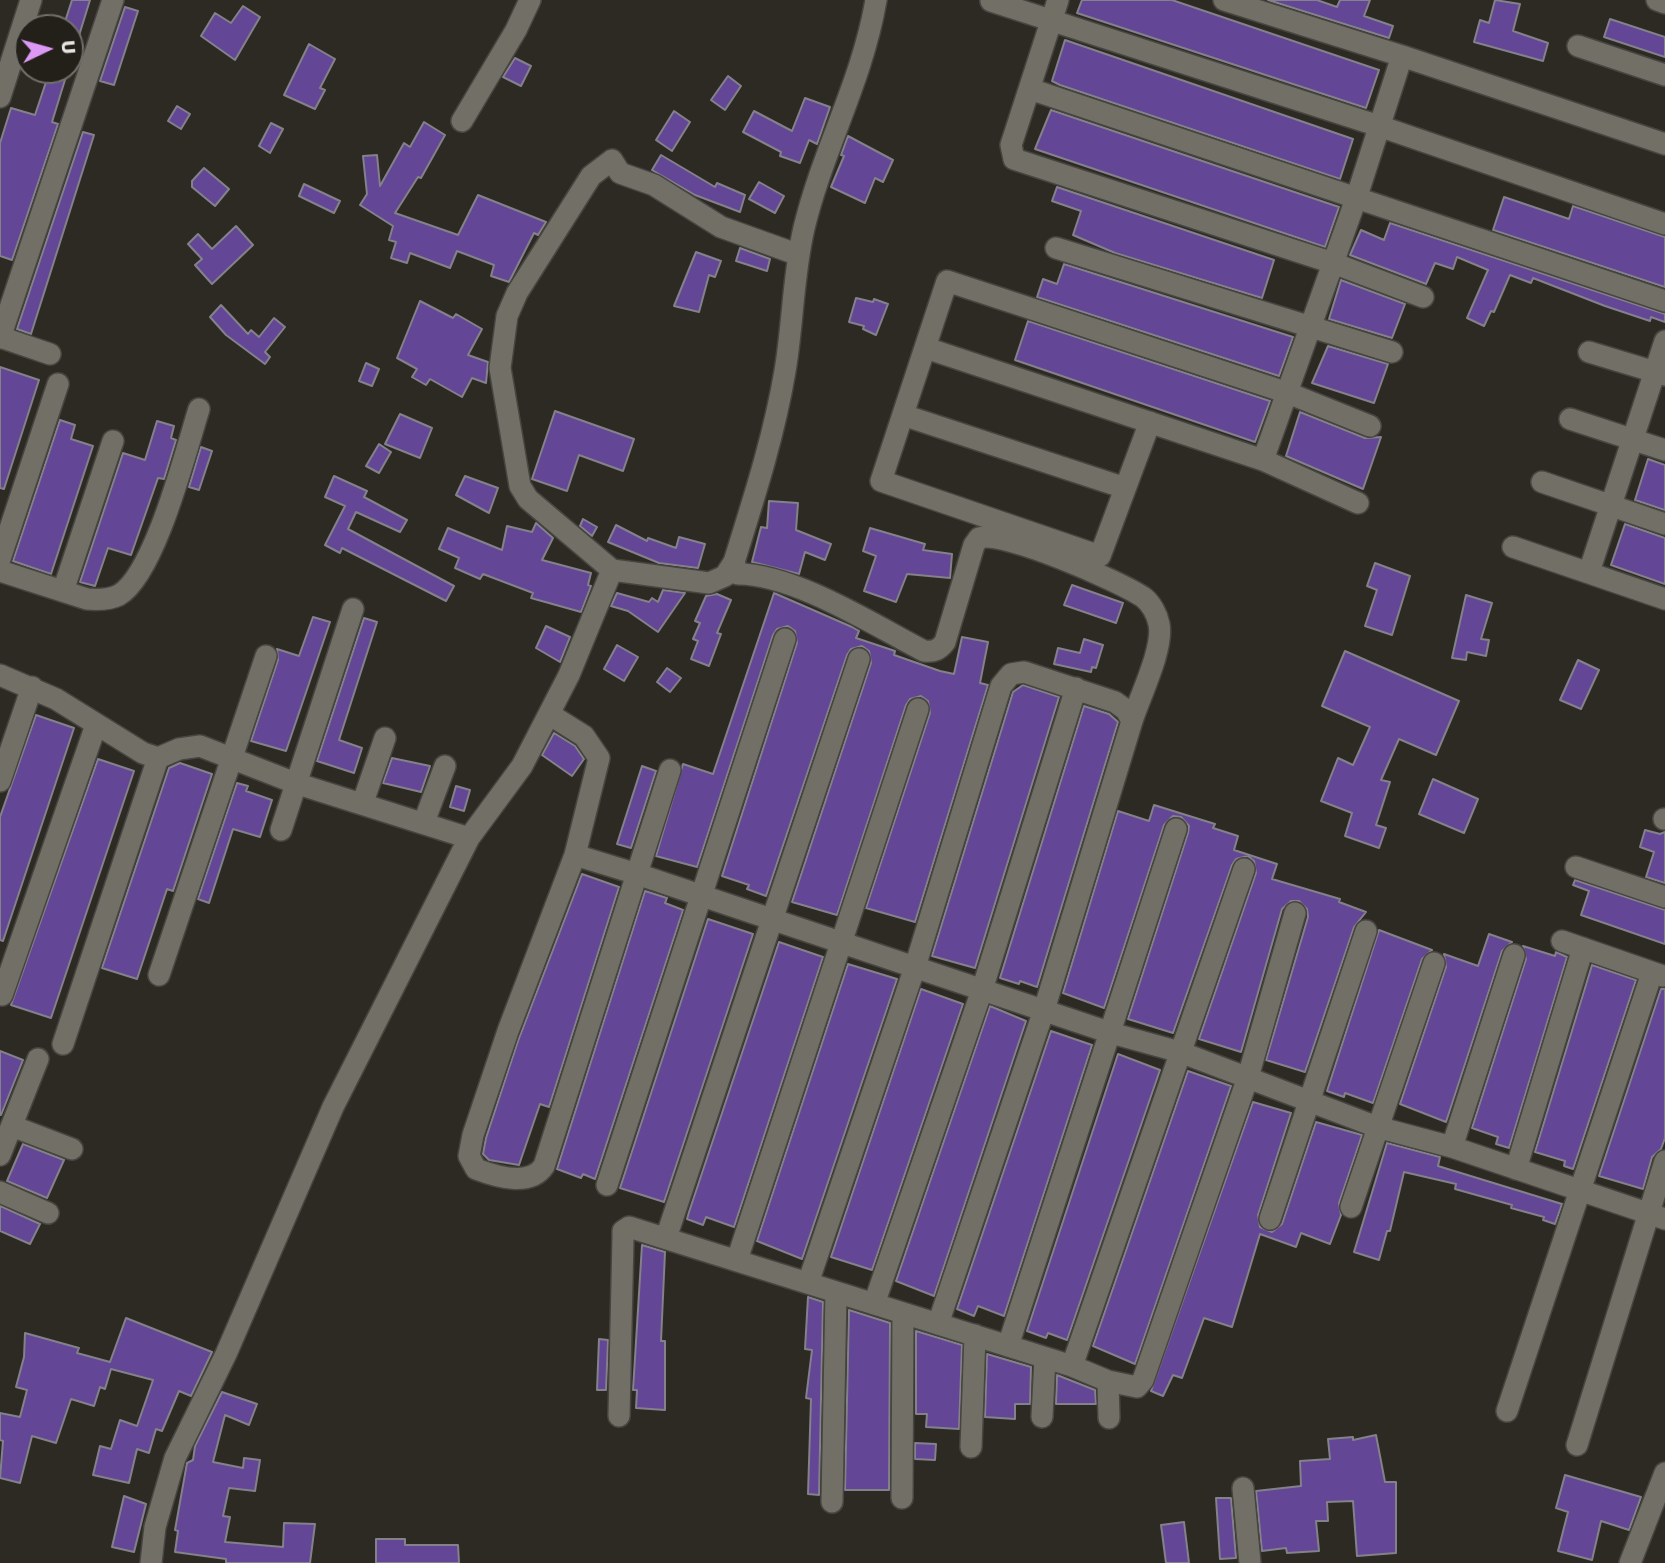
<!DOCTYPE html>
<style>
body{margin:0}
#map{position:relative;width:1665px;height:1563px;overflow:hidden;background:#2d2a24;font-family:Rubik,sans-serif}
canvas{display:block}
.north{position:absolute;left:14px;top:14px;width:70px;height:70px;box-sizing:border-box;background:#23201a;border:2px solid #716f6a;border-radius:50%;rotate:85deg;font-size:19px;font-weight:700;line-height:28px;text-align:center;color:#e7e5e1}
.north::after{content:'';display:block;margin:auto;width:24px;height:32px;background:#db99f5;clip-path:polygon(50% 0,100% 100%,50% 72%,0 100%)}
</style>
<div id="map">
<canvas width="1665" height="1563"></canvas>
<div class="north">U</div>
</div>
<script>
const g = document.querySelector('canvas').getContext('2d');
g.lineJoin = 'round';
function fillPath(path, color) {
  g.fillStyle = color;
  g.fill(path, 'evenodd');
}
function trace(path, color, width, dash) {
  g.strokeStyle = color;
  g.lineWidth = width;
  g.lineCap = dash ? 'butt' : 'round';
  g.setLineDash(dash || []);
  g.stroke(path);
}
const building = new Path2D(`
 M72,0H90L73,55H70V28H63Z
 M1082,0H1172L1379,70L1366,108L1077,13Z
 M1268,0H1317L1337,7L1340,0H1370L1364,16L1393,26L1389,38Z
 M1495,0L1520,4L1513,31L1548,43L1543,61L1474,42L1480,20L1489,23Z
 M243,6L260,17L235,60L201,36L215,13L231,23Z
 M125,7L138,11L114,85L100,81Z
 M1610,19L1665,37V57L1604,37Z
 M1065,40L1353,139L1340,179L1060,85L1052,81Z
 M309,44L335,59L320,88L325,90L315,109L284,95Z
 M515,58L531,66L521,86L503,77Z
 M50,70H68L52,122L58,124L12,260L0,256V143L11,108L35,115Z
 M728,76L741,86L725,110L711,100Z
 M805,98L830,107L817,144L809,140L800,163L780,156L781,152L743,132L754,111L792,131Z
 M177,106L190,114L181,129L168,121Z
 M1051,110L1339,207L1325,247L1035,149Z
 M674,111L690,122L672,151L656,140Z
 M424,122L445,135L421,178L418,177L395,213L458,235L478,195L546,222L538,235L534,233L509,282L491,276L494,265L457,251L450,268L410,253L407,263L391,258L396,242L389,240L393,226L360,205L367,194L363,156L377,155L380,186L404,143L410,147Z
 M271,123L283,129L270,153L259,146Z
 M83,132L94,135L31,334L17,329Z
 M848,136L893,160L883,182L875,178L865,203L831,187L844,156L841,155Z
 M661,155L715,187L717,183L745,195L740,212L695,195L652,170Z
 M204,168L229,189L215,206L192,187V181Z
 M759,182L784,196L775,213L749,199Z
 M304,184L340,201L334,213L299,196Z
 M1057,187L1274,260L1262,298L1115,253L1073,235L1081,211L1052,201Z
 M1504,197L1569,219L1573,206L1665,237V287L1493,230Z
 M1390,223L1665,314V322L1651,317L1650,321L1605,306L1533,278L1531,283L1510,275L1494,312L1491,311L1484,326L1467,318L1488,270L1457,257L1453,269L1435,263L1426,284L1350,255L1361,230L1384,240Z
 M236,226L253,245L212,284L195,265L202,259L188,244L198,234L212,249Z
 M740,248L770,259L767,271L736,261Z
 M696,252L721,261L715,277L709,275L699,312L674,306Z
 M1064,264L1293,337L1279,376L1037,297L1043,279L1057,284Z
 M1341,280L1405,304L1392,338L1329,319Z
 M856,298L873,302L874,299L888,304L876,335L863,329L864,326L849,322Z
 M420,301L453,318L456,314L482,329L468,355L488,362L486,383L472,378L462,397L430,379L426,385L412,377L417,369L397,358Z
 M221,305L248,334L251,330L259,337L274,318L285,327L265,352L270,357L265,364L226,335L210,317Z
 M1028,321L1270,401L1255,442L1015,360Z
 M1328,346L1388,364L1374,403L1312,383Z
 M366,363L379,369L372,386L359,381Z
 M0,367L39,380L4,489L0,488Z
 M555,411L634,439L623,471L579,455L567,491L532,479Z
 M1300,412L1365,438L1381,437L1363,489L1286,456Z
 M400,414L432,428L420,458L385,444Z
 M60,420L75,425L71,439L93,446L51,574L13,561Z
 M157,421L174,426L171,438L176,440L164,479L158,478L131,555L108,548L95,586L80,582L123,453L145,460Z
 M379,444L391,452L379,473L366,466Z
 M201,447L212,451L199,490L189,487Z
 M1648,459L1665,465V510L1635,500Z
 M334,476L367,491L364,497L407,520L400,532L356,512L348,529L454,586L446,601L342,548L340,553L325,545L345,506L325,497Z
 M465,476L498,488L489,513L456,495Z
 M769,501L798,503L796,530L831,544L825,560L805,552L799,574L752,562L761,527L767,528Z
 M583,519L597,527L592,536L580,526Z
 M536,523L553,538L542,560L591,573L588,585L591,586L581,612L531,598L533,593L483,574L480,579L455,568L459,558L439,549L448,528L502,550L507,526L532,532Z
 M1625,524L1665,538V584L1611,565Z
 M616,525L647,541L648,538L676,548L679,537L705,544L698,568L659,563L608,542Z
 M870,528L925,544L923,550L952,554L950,578L907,574L896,602L864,591L876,556L863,551Z
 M1375,563L1410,576L1392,635L1365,626L1377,590L1367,586Z
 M1072,585L1123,603L1116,623L1064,605Z
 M663,590L685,593L658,632L628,611L611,606L617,593L649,602L652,598L658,602Z
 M774,593L852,627L859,631L856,638L895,651L894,655L940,671L954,674L962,637L988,642L980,683L988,685L915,922L866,908L930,713L928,701L921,696L910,699L906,705L837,915L792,902L871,663L869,651L862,646L851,649L847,655L766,896L747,889L749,885L722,876L797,643L795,631L788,626L777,629L773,635L697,867L656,856L683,764L713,774Z
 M717,594L731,600L717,633L721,634L709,666L691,659L698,641L693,639L700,623L695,621L706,596Z
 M1466,595L1492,603L1481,639L1489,640L1486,656L1467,652L1466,660L1452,658Z
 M313,617L330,622L286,751L251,741L278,660L277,649L299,656Z
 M364,618L377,622L339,740L362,748L354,773L317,761Z
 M546,626L570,637L560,662L536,648Z
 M1084,639L1103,645L1096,668L1092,667L1091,672L1054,664L1058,648L1080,653Z
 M617,645L638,657L624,681L604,669Z
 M1345,651L1459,701L1436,755L1399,739L1381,780L1390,782L1376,825L1386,828L1379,848L1345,836L1352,813L1321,801L1338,758L1353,765L1370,727L1322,706Z
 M1578,660L1599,670L1581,709L1560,700Z
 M667,668L681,678L670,692L657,682Z
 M1023,685L1059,697L975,968L932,956L1013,692Z
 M1084,706L1109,714L1118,722L1037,987L1020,981L1019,984L1000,978Z
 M36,715L74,728L3,941L0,940V817Z
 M554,733L575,746L584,759L572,776L542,755Z
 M392,758L430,766L421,792L383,783Z
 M98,759L134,771L51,1018L11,1005Z
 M180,763L212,774L173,891L167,889L137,979L102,968L169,768Z
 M642,766L656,771L631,848L617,844Z
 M1433,779L1478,799L1464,833L1419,814Z
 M237,783L248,786L246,791L272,800L260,837L233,829L209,903L198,899Z
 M456,786L470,790L464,811L450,807Z
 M1154,805L1215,824L1213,828L1238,836L1234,850L1277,864L1272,879L1340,899L1339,902L1366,912L1354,927L1305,1072L1266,1060L1308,917L1307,909L1299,901H1291L1282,909L1241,1052L1199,1039L1256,873L1254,861L1248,856L1236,859L1232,865L1173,1033L1128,1019L1188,833L1189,826L1181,817L1173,816L1164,825L1104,1008L1063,993L1118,811L1149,821Z
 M1645,830L1660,834L1665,832V883L1646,877L1654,852L1640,847Z
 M582,874L619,887L549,1107L540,1104L519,1165L489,1160L483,1154L486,1138L518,1041Z
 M1575,880L1665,910V944L1581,915L1589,891L1573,885Z
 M645,891L667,898L665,903L683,910L595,1179L583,1174L581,1178L557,1169Z
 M708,919L753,934L664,1202L620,1188Z
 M1379,930L1432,950L1422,959L1373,1103L1345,1093L1344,1097L1327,1091Z
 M1489,934L1512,942L1502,951L1446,1122L1400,1104L1446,967L1444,954L1478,966Z
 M779,942L823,957L734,1227L706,1217L703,1225L687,1219L689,1212Z
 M1523,946L1555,956L1556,952L1567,957L1509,1148L1496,1144L1498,1137L1472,1128L1526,959Z
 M848,964L897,979L802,1259L757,1241Z
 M1592,965L1636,980L1573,1169L1564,1166L1565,1161L1535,1152Z
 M921,989L963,1004L872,1270L831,1257Z
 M1661,989H1665V1138L1661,1149L1652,1157L1643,1189L1599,1176Z
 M990,1006L1026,1021L934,1296L896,1281Z
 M1051,1031L1092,1045L1004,1316L978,1306L974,1316L957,1309Z
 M0,1051L23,1060L1,1115H0Z
 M1118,1054L1160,1070L1067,1340L1048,1333L1046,1338L1027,1331Z
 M1188,1071L1231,1086L1135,1364L1093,1346Z
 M1253,1102L1291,1113L1258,1215L1260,1227L1272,1232L1282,1224L1316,1122L1362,1135L1339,1203L1341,1215L1330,1244L1301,1233L1296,1247L1260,1234L1232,1327L1204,1318L1182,1378L1173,1375L1163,1396L1151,1391Z
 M1387,1143L1440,1157L1438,1166L1562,1204L1555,1224L1543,1220L1544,1217L1511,1208L1512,1205L1455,1189L1456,1184L1404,1172L1390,1231H1387L1379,1260L1354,1252Z
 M23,1144L64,1160L47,1198L7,1181Z
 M0,1206L40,1224L30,1244L0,1231Z
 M642,1245L665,1252L661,1341H665V1410L636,1408L637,1390H633Z
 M808,1297L823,1302L819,1495L808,1494L811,1399L806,1398L812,1350L805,1349Z
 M849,1310L890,1323L889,1490H845Z
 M126,1318L212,1352L191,1396L179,1391L162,1431L156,1429L149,1453L137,1449L129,1483L93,1475L100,1446L111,1449L120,1420L137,1426L153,1380L111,1369L105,1389L100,1387L94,1406L71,1399L56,1443L32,1436L20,1483L0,1478L3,1441L0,1440V1413L20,1417L27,1390L16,1387L24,1357L25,1333L79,1348L77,1353L110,1362Z
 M916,1331L962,1345L959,1429L926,1427L927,1414H916Z
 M599,1339L608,1340L606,1390H597Z
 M987,1354L1031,1367L1030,1404H1015V1419L985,1417Z
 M1057,1375L1095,1390L1096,1404H1056Z
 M222,1392L257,1404L249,1425L225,1415L213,1462L243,1468L244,1458L260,1460L255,1491L229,1488L223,1516L230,1517L225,1542L283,1547L284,1523L315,1524L310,1563H226V1559L175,1552L178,1531L175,1530L187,1463L193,1460L195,1446Z
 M1376,1435L1385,1482H1396V1553L1357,1556L1353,1501L1327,1502L1328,1521H1316L1319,1551L1287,1553L1286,1548L1262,1551L1256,1491L1301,1486L1300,1461L1330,1459L1328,1439L1353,1437V1440Z
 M915,1443L936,1444L935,1460L915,1459Z
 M1565,1475L1641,1497L1629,1530L1601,1521L1592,1560L1558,1551L1568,1512L1556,1508Z
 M124,1496L146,1504L134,1552L112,1547Z
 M1216,1498H1231L1236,1558L1220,1559Z
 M1184,1522L1189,1563H1166L1161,1525Z
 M376,1539H405V1545H458L459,1563H376Z`);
fillPath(building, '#634695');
trace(building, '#838189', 2);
const minor = new Path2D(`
 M1058,0L1011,145L1014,159L1333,263L1423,297
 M1224,0L1402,56
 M1657,0L1665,3
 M991,1L1379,126L1665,224
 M1578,46L1665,75
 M1030,89L1665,301
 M0,97L31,0
 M462,121L516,30L530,0
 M1056,248L1392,352
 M799,255L721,227L654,185L620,173L612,160L591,176L517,293L507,316L500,368L520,486L528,499L612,570L709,583L725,576L734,562C754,498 774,436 785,371C793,324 793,275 804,228C823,149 862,82 876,0
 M0,337L50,354
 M0,338L113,0
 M926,348L1263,460L1357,196L1402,56L1665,144
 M1589,352L1665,375
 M903,415L1125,488
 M1570,419L1665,450
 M1150,422L1100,556L881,481L947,281L1288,393L1370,426
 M1263,460L1358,503
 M1542,482L1665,524
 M1513,547L1665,599
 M0,559L58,384
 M734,562L738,574C794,574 874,625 924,651C934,652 939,650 945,642L974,545L979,538C1003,530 1119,581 1143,597C1151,603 1157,614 1159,624C1164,648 1140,696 1132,721
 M0,571L87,599C98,600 109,600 119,595C155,574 186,450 199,409
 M1589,572L1665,341
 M63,591L113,441
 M0,675L56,699L143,753L158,758L179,749L200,746L295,783L469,838
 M549,714L584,736L599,758L575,855
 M670,770L544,1166C530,1187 497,1177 476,1169L469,1156L473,1135L508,1031L575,855L637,874L1111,1033L1180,1052L1377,1127L1452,1147L1665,1219
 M0,781L32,687
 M363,802L385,738
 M1664,819H1665
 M424,822L445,766
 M281,830L353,609
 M1576,867L1665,897
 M1562,941L1663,976
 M159,975L266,656
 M2,995L96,725
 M63,1044L158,758
 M12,1126L72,1149
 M1452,1147L1514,955
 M0,1155L38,1059
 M1516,1169L1583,948
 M607,1185L785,639
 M0,1192L48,1213
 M1351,1207L1434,963
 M1270,1219L1366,931
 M666,1238L859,659
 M737,1260L918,709
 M808,1283L915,967L1001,686L1011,674L1024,672L1115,702L1126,710L1132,721L1044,1010L938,1324
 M874,1304L982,990L1076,688
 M1008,1346L1176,829
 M1072,1366L1244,869
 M1108,1381L1109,1418
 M1507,1411L1652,973
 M619,1416L623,1238V1231L629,1227L1072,1366L1108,1381L1137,1387L1143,1380L1248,1077L1295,913
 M1042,1417L1045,1358
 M1577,1445L1665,1161
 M971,1447L975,1335
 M1243,1488L1250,1563
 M902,1498L903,1313
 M832,1502L836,1292
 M151,1563L155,1527L175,1458L226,1354L333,1107L469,838L522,766L569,675L612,570
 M1630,1563L1665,1473`);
trace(minor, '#474540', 24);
trace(minor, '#726f67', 21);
</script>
